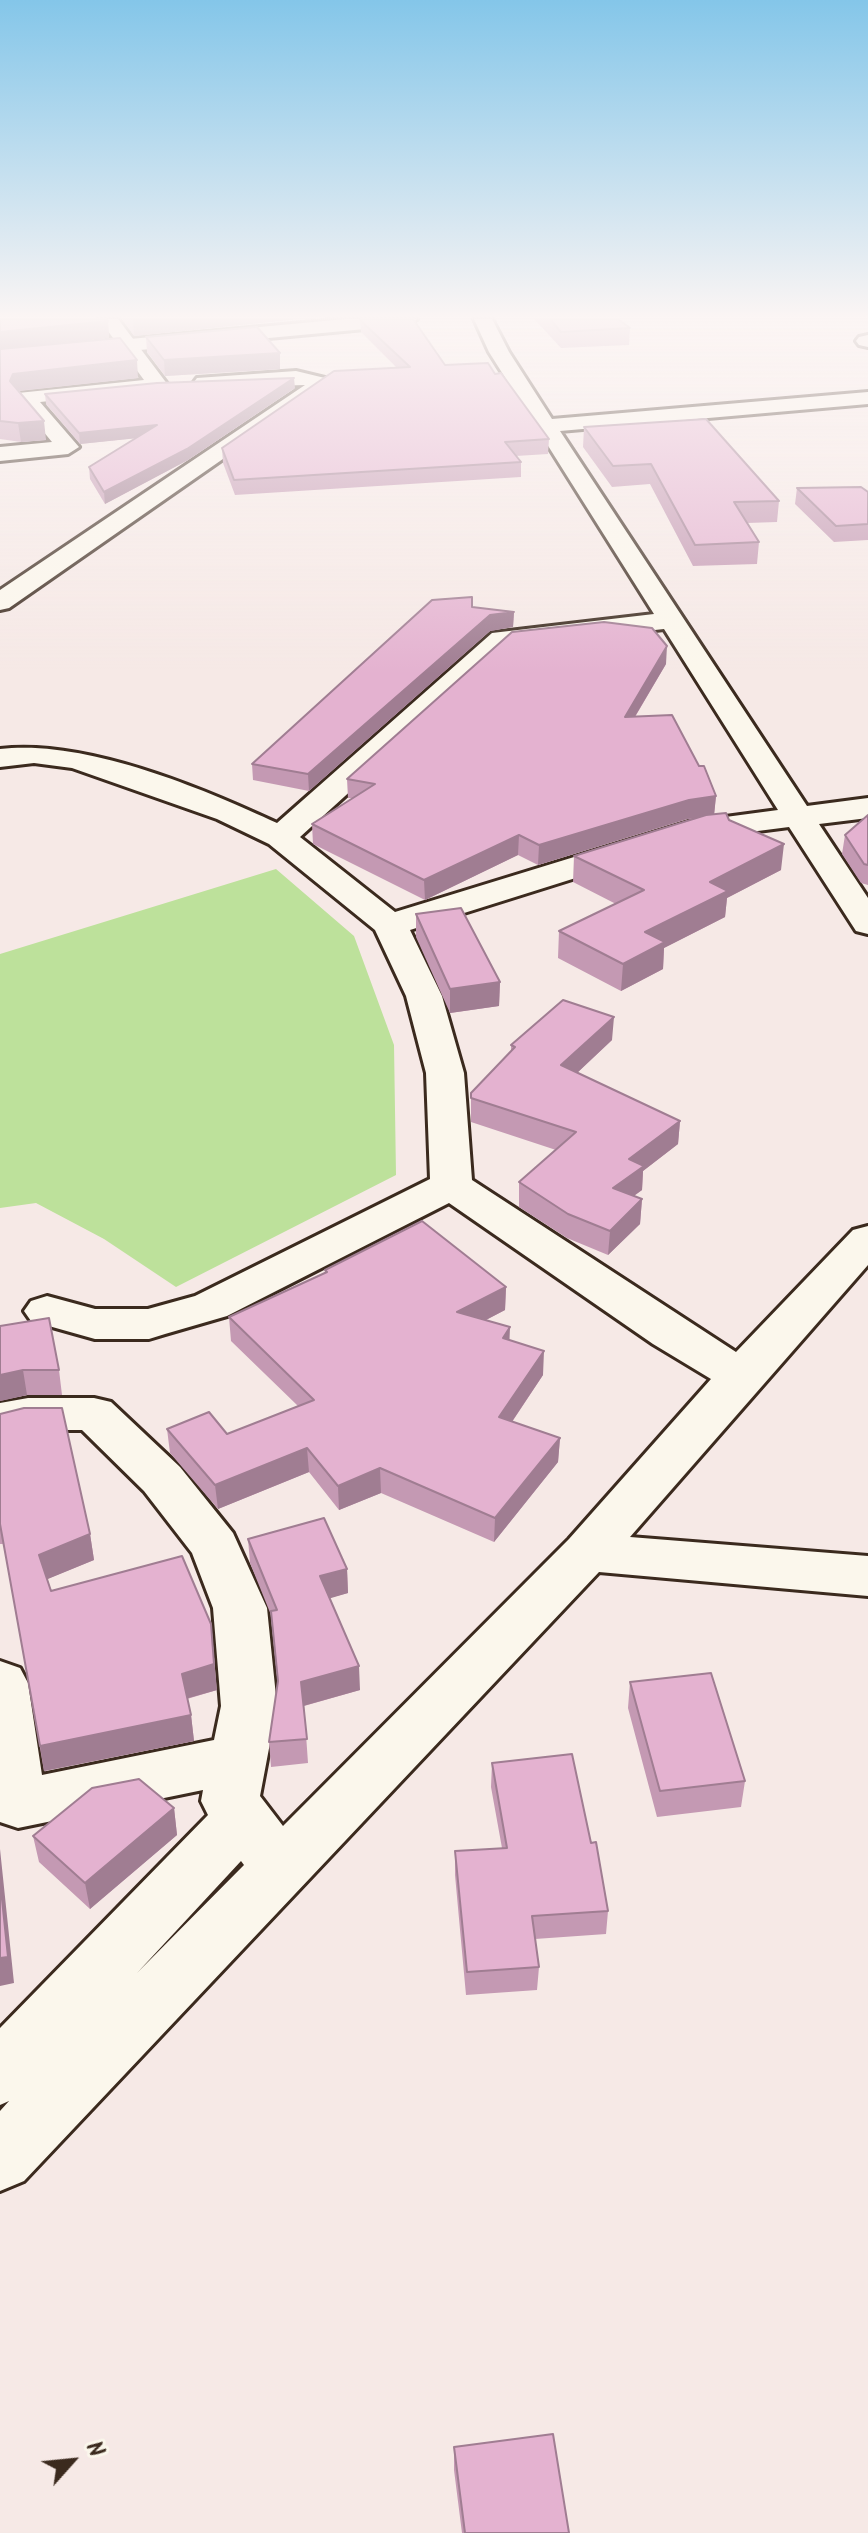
<!DOCTYPE html>
<style>
body{margin:0}
#map{position:relative;width:868px;height:2533px;overflow:hidden;background:#f6e9e6;font-family:Kalam,sans-serif}
canvas{display:block}
.north{position:absolute;left:32px;top:2421px;width:80px;height:80px;-webkit-text-stroke:6px #fbf7ec;paint-order:stroke;rotate:63deg;font-size:22px;font-weight:700;line-height:32px;text-align:center;color:#3b2a1e}
.north::after{content:'';display:block;margin:auto;width:28px;height:36px;background:#3b2a1e;clip-path:polygon(50% 0,100% 100%,50% 72%,0 100%)}
</style>
<div id="map">
<canvas width="868" height="2533"></canvas>
<div class="north">N</div>
</div>
<script>
const g = document.querySelector('canvas').getContext('2d');
g.lineJoin = 'round';
function fillPath(path, color) {
  g.fillStyle = color;
  g.fill(path, 'evenodd');
}
function trace(path, color, width, dash) {
  g.strokeStyle = color;
  g.lineWidth = width;
  g.lineCap = dash ? 'butt' : 'round';
  g.setLineDash(dash || []);
  g.stroke(path);
}
fillPath(new Path2D(`
 M276,869L354,936L394,1045L396,1175L176,1287L104,1239L36,1203L0,1208V954Z`), '#bde19b');
const minor = new Path2D(`
 M99,319H118L168,385L165,389L40,402L79,447L68,454L0,461V447L52,442L18,401L15,397L18,393L144,380Z
 M474,319H492L509,352L552,419L868,392V404L560,431L807,806L868,798V818L819,824L868,898V934L856,931L789,827L703,838L410,930L442,996L464,1073L472,1180L736,1352L853,1230L868,1226V1265L630,1537L868,1556V1596L599,1572L24,2181L0,2191V2111L9,2101L0,2105V2028L208,1815L201,1801L203,1790L18,1828L0,1822V1661L20,1668L28,1683L42,1775L214,1740L221,1706L213,1608L192,1553L144,1491L82,1430H28L0,1437V1403L28,1398H94L111,1402L180,1467L233,1533L267,1608L277,1706L260,1796L283,1826L569,1539L711,1379L653,1344L449,1203L227,1316L165,1334L149,1339H95L31,1321L24,1311L31,1301L47,1296L95,1309H148L195,1296L430,1179L426,1073L406,996L375,930L269,844L217,819L72,768L34,763L0,767V749C84,739 200,787 277,823L492,633L654,614L489,352ZM664,629L778,810L688,822L395,912L300,837L510,646ZM241,1861L244,1865L137,1973Z
 M868,335V347L859,345L856,341L859,337Z
 M296,371L329,379L332,383L9,608L0,610V590L305,385L204,388L197,386L194,382L197,378Z`);
const major = new Path2D(`
 M346,319H417L408,325L0,363V351Z`);
trace(minor, '#3b2a1e', 6);
trace(major, '#3b2a1e', 6);
fillPath(minor, '#fbf7ec');
fillPath(major, '#fbf7ec');
fillPath(new Path2D(`
 M0,319L108,321L109,338L24,346L138,378L19,391L46,440L21,442L0,439Z
 M122,319H298L134,336Z
 M534,319H618L630,328L629,345L561,348Z
 M360,320L445,365L495,374L549,439L548,454L516,456L521,462V477L235,495L223,463L222,448L397,368L361,332Z
 M146,337L280,353V369L165,376L147,352Z
 M295,388L188,460L105,504L90,479L89,467L136,438L80,444L46,404L45,394Z
 M584,427L779,501L777,522L747,523L759,542L757,564L693,566L650,484L612,487L583,447Z
 M797,488L868,492V540L834,542L795,504Z
 M514,612L513,627L490,631L309,791L253,780L252,764Z
 M666,664L635,717L699,766L716,796L714,814L729,820L781,870L727,898L725,917L664,948L663,969L621,991L558,958L559,931L616,904L573,882L574,856L699,818L687,819L538,865L518,855L425,900L313,844L312,824L352,798H348L347,779Z
 M868,815V885L861,883L842,854L845,835Z
 M416,914L500,982L499,1006L450,1013L416,937Z
 M612,1040L577,1073L680,1121L678,1144L643,1171L642,1190L634,1196L642,1199L640,1224L608,1255L567,1238L519,1207V1182L556,1150L471,1122V1093L511,1051V1045Z
 M325,1270L506,1287L505,1310L486,1320L509,1340L543,1375L512,1422L560,1438L558,1462L494,1542L381,1493L339,1510L309,1472L218,1509L170,1453L167,1429L227,1434L298,1406L231,1341L229,1317L325,1273Z
 M0,1326L59,1370L62,1395H27L0,1401Z
 M0,1414L90,1534L94,1560L47,1579L51,1591L217,1690L187,1699L191,1715L194,1741L44,1771L4,1544H0Z
 M248,1539L347,1569L348,1593L329,1598L360,1690L304,1706L308,1763L271,1767L269,1742L278,1684L271,1615L250,1563Z
 M630,1682L745,1781L741,1807L657,1817L628,1708Z
 M492,1763L591,1843L608,1911L606,1934L535,1939L539,1967L537,1990L466,1995L455,1875V1851L502,1848L491,1787Z
 M174,1808L177,1835L90,1909L39,1862L33,1836Z
 M454,2447L569,2533H462L454,2470Z`), '#c499b3');
fillPath(new Path2D(`
 M133,319H298L134,336Z
 M108,321L109,338L0,349V332Z
 M280,353V369L165,376L164,360Z
 M137,360L138,378L16,391L10,381L13,374Z
 M294,378L295,388L188,460L105,504L104,492Z
 M44,421L46,440L21,442L18,423Z
 M157,425L158,436L80,444L79,433Z
 M514,612L513,627L490,631L309,791L308,774L490,615Z
 M667,646L666,664L624,735L625,717Z
 M716,796L714,816L687,819L538,865L539,845L689,800Z
 M519,835L518,855L425,900L424,880Z
 M784,844L781,870L727,898L725,917L664,948L663,969L621,991L623,964L645,932L710,882Z
 M500,982L499,1006L450,1013V989Z
 M614,1017L612,1040L560,1089L561,1065Z
 M680,1121L678,1144L643,1171L642,1190L611,1212L613,1188L629,1159Z
 M642,1199L640,1224L608,1255L610,1231Z
 M506,1287L505,1310L457,1335V1312Z
 M510,1327L509,1351L503,1338Z
 M544,1351L543,1375L499,1441V1417Z
 M23,1370L27,1395L0,1401V1375Z
 M560,1438L558,1462L494,1542L495,1518Z
 M307,1448L309,1472L218,1509L215,1485Z
 M380,1468L381,1493L339,1510L338,1486Z
 M90,1534L94,1560L43,1581L39,1555Z
 M347,1569L348,1593L321,1601L320,1576Z
 M211,1624L217,1690L185,1699L182,1674Z
 M359,1666L360,1690L303,1706L301,1682Z
 M191,1715L194,1741L44,1771L40,1746Z
 M174,1808L177,1835L90,1909L85,1883Z
 M0,1849L14,1983L0,1986Z`), '#a07d92');
const building = new Path2D(`
 M0,319H106L108,321L0,332Z
 M365,319H413L445,365L488,363L495,374L501,373L549,439L505,442L521,462L234,480L222,448L334,371L410,367L360,320Z
 M550,319H618L630,328L561,332Z
 M257,327L280,353L164,360L146,337Z
 M120,338L137,360L13,374L10,381L44,421L18,423L0,421V349Z
 M294,378L187,449L104,492L89,467L157,425L79,433L45,394L157,383Z
 M706,419L779,501L734,502L759,542L695,545L651,464L613,466L584,427Z
 M861,487L868,492V524L836,526L797,488Z
 M472,597V607L514,612L490,615L308,774L252,764L432,600Z
 M604,622L652,628L667,646L625,717L672,715L699,766H704L716,796L689,800L539,845L519,835L424,880L312,824L375,784L347,779L512,632Z
 M726,813L729,820L784,844L710,882L728,891L645,932L665,942L623,964L559,931L644,890L574,856L706,815Z
 M868,815V865L864,864L845,835Z
 M461,908L500,982L450,989L416,914Z
 M563,1000L614,1017L561,1065L680,1121L629,1159L644,1166L613,1188L642,1199L610,1231L568,1214L519,1182L576,1132L471,1098V1093L515,1047L511,1045Z
 M422,1221L506,1287L457,1312L510,1327L503,1338L544,1351L499,1417L560,1438L495,1518L380,1468L338,1486L307,1448L215,1485L167,1429L209,1412L227,1434L314,1400L229,1317L327,1272L325,1270Z
 M49,1318L59,1370H23L0,1375V1326Z
 M24,1408H62L90,1534L39,1555L51,1591L182,1556L211,1624L214,1664L182,1674L191,1715L40,1746L0,1524V1414Z
 M324,1518L347,1569L320,1576L359,1666L301,1682L307,1739L269,1742L278,1681L271,1611L277,1610L248,1539Z
 M711,1673L745,1781L660,1791L630,1682Z
 M572,1754L591,1843L596,1842L608,1911L532,1916L539,1967L467,1972L455,1851L507,1848L492,1763Z
 M139,1779L174,1808L85,1883L33,1836L92,1788Z
 M0,1880L8,1957L0,1958Z
 M553,2434L569,2533H465L454,2447Z`);
fillPath(building, '#e4b2d0');
trace(building, '#a07d92', 2);
const sky = g.createLinearGradient(0, 0, 0, 674);
sky.addColorStop(0, '#84c6e9');
sky.addColorStop(0.47, '#fbf5f4');
sky.addColorStop(1, '#fbf5f400');
g.fillStyle = sky;
g.fillRect(0, 0, 868, 674);
</script>
